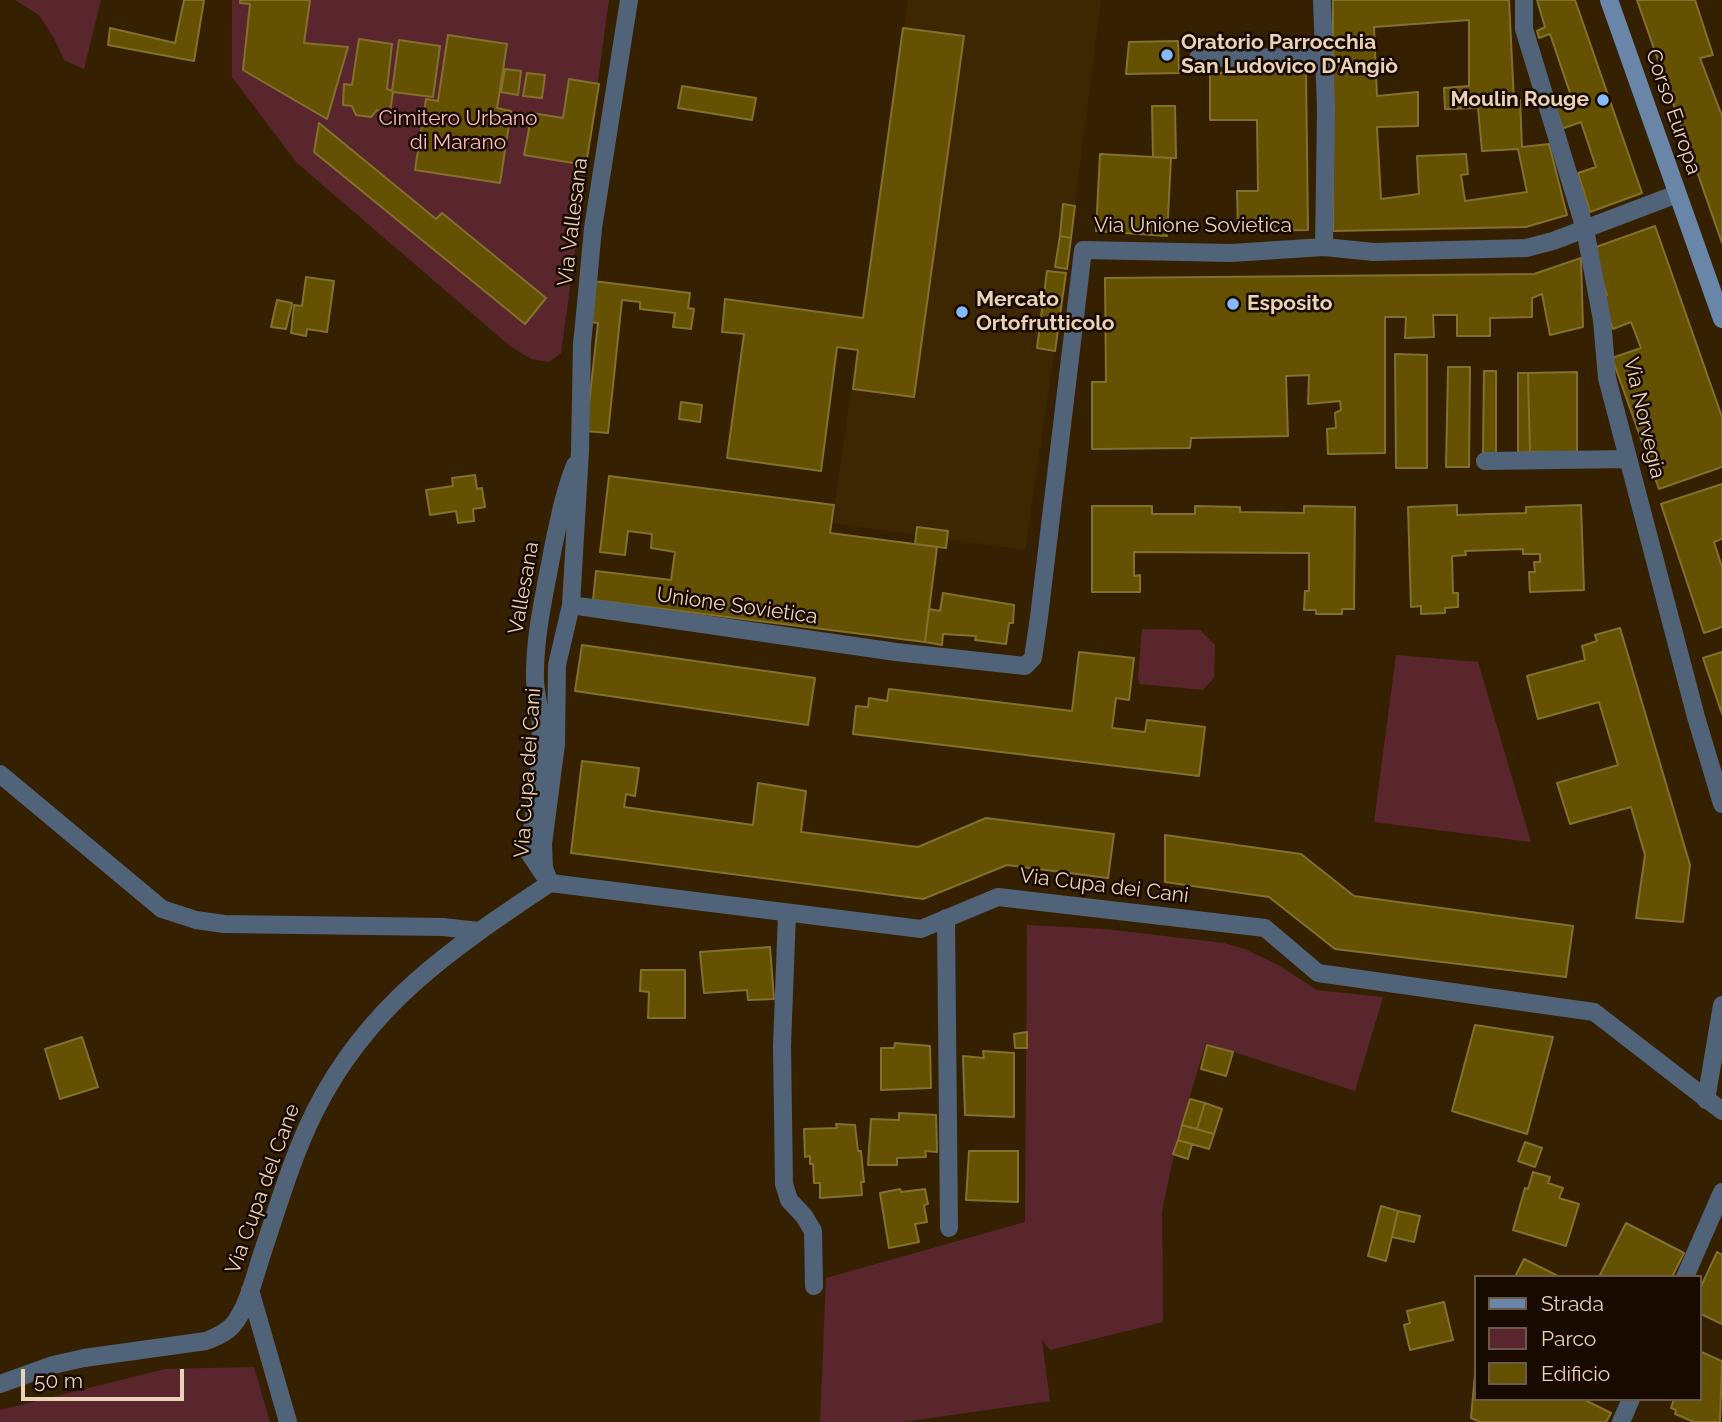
<!DOCTYPE html>
<meta charset="utf-8">
<style>
body{margin:0}
#map{position:relative;width:1722px;height:1422px;overflow:hidden;background:#352002;font-family:Raleway,sans-serif}
canvas{display:block}
.legend{position:absolute;left:1474px;top:1275px;width:228px;height:126px;box-sizing:border-box;background:#190a00;border:2px solid #6c5a49;margin:0;padding:9px 12px;list-style:none;font-size:21px;color:#e9d2b6}
.legend li{display:flex;align-items:center;gap:14px;height:35px}
.legend b{width:35px;border:2px solid #6c5a49}
.scale{position:absolute;left:21px;top:1369px;width:163px;height:32px;box-sizing:border-box;border:4px solid #e9d2b6;border-top:0;padding-left:9px;font-size:21px;line-height:24px;white-space:nowrap;color:#e9d2b6;-webkit-text-stroke:5px #190a00;paint-order:stroke}
</style>
<div id="map">
<canvas width="1722" height="1422"></canvas>
<ul class="legend">
<li><b style="height:9px;background:#6985a7"></b>Strada</li>
<li><b style="height:19px;background:#5a262e"></b>Parco</li>
<li><b style="height:19px;background:#645101"></b>Edificio</li>
</ul>
<div class="scale">50 m</div>
</div>
<script>
const g = document.querySelector('canvas').getContext('2d');
g.lineJoin = 'round';
function fillPath(path, color) {
  g.fillStyle = color;
  g.fill(path, 'evenodd');
}
function trace(path, color, width, dash) {
  g.strokeStyle = color;
  g.lineWidth = width;
  g.lineCap = dash ? 'butt' : 'round';
  g.setLineDash(dash || []);
  g.stroke(path);
}
function label(font, color, halo, rows, align = 'center') {
  g.font = font + ' Raleway,sans-serif';
  g.lineWidth = 5;
  g.setLineDash([]);
  g.textBaseline = 'middle';
  g.strokeStyle = halo;
  g.fillStyle = color;
  for (const [text, x, y, turn = 0] of rows) {
    g.save();
    g.translate(x, y);
    g.rotate((+turn || 0) * Math.PI / 180);
    g.textAlign = isNaN(turn) ? turn : align;
    if (halo) g.strokeText(text, 0, 0);
    g.fillText(text, 0, 0);
    g.restore();
  }
}
fillPath(new Path2D(`
 M908,0H1101L1066,273L1025,550L832,523Z`), '#3d2602');
fillPath(new Path2D(`
 M15,0H101L84,69L64,60L54,38L39,15Z
 M232,0H609L561,353L549,362L531,359L510,346L297,163L232,77Z
 M1142,629L1200,630L1215,645L1214,678L1203,690L1140,684L1138,679Z
 M1396,655L1478,662L1531,842L1374,822Z
 M1027,925L1105,929L1224,943L1245,949L1280,966L1317,990L1383,997L1355,1091L1206,1043L1178,1135L1162,1212L1163,1322L1050,1350L1042,1340L1050,1401L903,1422H820L826,1278L1025,1222Z
 M254,1367L270,1422H0V1410L165,1369Z`), '#5a262e');
const building = new Path2D(`
 M184,0H204L194,61L108,45L110,28L175,43Z
 M240,0H310L304,43L348,47L327,119L243,70L250,4L240,3Z
 M1333,0H1509L1514,101L1520,100L1522,147L1549,144L1567,215L1526,227L1333,231ZM1469,20V86L1444,88L1445,109L1478,108L1482,151L1518,149L1527,192L1465,201L1461,175L1468,174L1466,154L1417,156L1419,194L1381,199L1377,127L1418,126V92L1377,96L1374,27Z
 M1537,0H1575L1642,193L1590,212L1578,173L1596,167L1581,122L1561,129L1551,99L1570,93L1550,34L1539,38L1537,31L1545,27Z
 M1637,0H1695L1713,55L1700,58L1722,116V243Z
 M903,28L964,36L914,397L853,389L858,350L837,347L821,471L727,458L744,334L722,332L725,299L863,318Z
 M448,35L507,44L497,108L511,111L500,183L415,170L426,99L438,101Z
 M359,39L392,44L387,89L392,91L399,40L440,46L433,97L393,92L390,112L377,110L371,117L356,115L352,106L343,105L344,84L352,85Z
 M1178,41L1179,73L1126,74L1129,42Z
 M505,69L521,71L518,95L501,92Z
 M1306,71L1308,230L1238,231L1237,191H1258L1257,120H1210V73Z
 M527,73L545,75L542,98L523,96Z
 M569,79L599,84L586,165L524,155L532,113L563,118Z
 M682,86L756,98L752,120L678,108Z
 M1152,106H1175L1176,158L1153,157Z
 M319,123L436,219L442,213L546,298L525,324L314,152Z
 M1100,154L1171,158L1167,236L1096,231Z
 M1063,204L1075,206L1071,238L1060,236Z
 M1655,226L1722,417V467L1659,489L1612,358L1641,348L1631,322L1613,329L1601,297L1607,295L1597,267L1596,247Z
 M1060,236L1071,238L1067,269L1055,267Z
 M1581,258L1583,327L1550,335L1542,294L1532,298V317L1490,318V336H1457V315H1433L1434,337L1405,338L1406,317H1385V453L1328,454L1327,429L1336,428L1335,413L1341,410L1340,401L1308,404L1309,375L1286,376L1288,436L1191,438L1190,448L1092,449V382H1106L1105,278L1534,274Z
 M1047,271L1066,273L1055,351L1037,348Z
 M306,277L334,281L327,332L307,329L306,336L291,333L294,305L302,306Z
 M593,281L690,293L688,308L694,309L691,329L673,327L675,313L640,309V302L622,300L608,433L586,431L598,323L587,322Z
 M277,300L292,303L286,329L271,327Z
 M1395,354L1427,355V468H1396Z
 M1448,367H1470L1469,467H1446Z
 M1484,371H1496V454L1483,453Z
 M1577,372V452H1530L1528,373Z
 M1518,373H1528L1530,452L1518,453Z
 M681,402L702,405L700,422L679,419Z
 M475,475L477,489L482,488L485,507L473,509L474,521L458,523L456,511L430,515L426,490L453,486L452,478Z
 M609,476L834,505L830,533L937,547L925,642L593,600L596,571L671,580L675,552L651,548L652,534L628,531L625,555L600,552Z
 M1722,484V539L1714,542L1722,567V627L1704,633L1661,504Z
 M1457,505V515L1526,513V507L1581,505L1584,590L1530,592L1529,572H1535L1534,562H1540V554H1523V549L1465,551L1466,555L1452,556L1453,593H1458V607L1445,608V613L1421,614V606L1411,607L1408,507Z
 M1092,506H1152V514H1195V506L1240,507V512L1304,513V506L1355,507L1354,609H1342V614H1316V610H1304L1305,591H1309V553L1134,552V576L1140,575V592H1092Z
 M917,527L948,531L946,548L915,544Z
 M943,593L1014,605L1013,623H1009L1006,644L975,640L976,636L943,634L942,645L925,642L929,609L940,611Z
 M1620,628L1690,865L1683,922L1636,918L1645,855L1631,807L1570,824L1557,783L1618,765L1599,702L1538,719L1527,676L1585,660L1582,646L1597,641L1595,635Z
 M582,645L815,678L808,725L575,691Z
 M1079,652L1134,658L1129,700L1116,698L1112,728L1145,732L1147,720L1205,727L1199,776L853,734L856,706L868,707L869,698L887,701L889,689L1072,711Z
 M1722,652V714L1703,658Z
 M582,761L639,768L635,796L626,794L624,807L753,825L758,783L806,791L801,832L918,847L986,818L1114,834L1108,878L1007,865L923,899L571,853Z
 M1165,835L1301,854L1354,896L1573,926L1566,977L1335,949L1269,897L1165,882Z
 M770,947L774,999L748,1000L747,990L704,993L700,952Z
 M641,970H685V1018H648L649,992L640,991Z
 M1475,1025L1553,1037L1527,1134L1452,1111Z
 M1027,1032V1048H1015L1014,1034Z
 M82,1037L98,1087L60,1099L45,1049Z
 M895,1043L930,1046L931,1088L881,1090V1048H894Z
 M1207,1045L1233,1052L1226,1076L1201,1069Z
 M983,1051L1014,1053V1117L965,1115L963,1056L984,1058Z
 M1190,1099L1205,1103L1197,1129L1182,1125Z
 M1205,1103L1222,1109L1214,1134L1197,1129Z
 M899,1113L936,1115L937,1152L925,1151L926,1157L897,1158V1165H868L871,1119L899,1120Z
 M836,1124L855,1125L858,1151H861L864,1182H861L862,1195L820,1198V1183H814L813,1164H810V1156L805,1157L804,1129L837,1128Z
 M1182,1125L1214,1134L1209,1149L1178,1140Z
 M1178,1140L1192,1144L1188,1159L1173,1154Z
 M1525,1142L1542,1148L1535,1167L1518,1161Z
 M969,1151H1018V1202L966,1200Z
 M1533,1172L1550,1177L1548,1183L1563,1188L1559,1198L1579,1204L1566,1246L1513,1230L1525,1188L1528,1189Z
 M900,1189L901,1192L925,1189L928,1204L924,1205L927,1222L915,1224L919,1242L889,1248L880,1193Z
 M1381,1206L1398,1211L1386,1261L1368,1256Z
 M1398,1211L1420,1216L1414,1242L1392,1237Z
 M1626,1223L1684,1253L1672,1277H1604L1600,1275Z
 M1717,1252L1722,1255V1324L1699,1313V1291Z
 M1524,1259L1558,1276V1277H1515Z
 M1444,1302L1453,1340L1410,1350L1404,1325L1410,1323L1407,1311Z
 M1699,1351L1722,1361L1720,1422H1694L1675,1414L1676,1410L1671,1408L1674,1399H1699Z
 M1475,1374V1399H1583L1611,1413L1606,1422H1480L1471,1418Z`);
fillPath(building, '#645101');
trace(building, '#84702d', 2);
trace(new Path2D(`
 M1322,0L1326,108L1324,247
 M1524,0V29L1585,229L1602,320L1607,378L1696,717L1722,804
 M1198,58L1324,57
 M1485,461L1628,459
 M571,605L896,652L1025,666L1033,658L1039,617L1083,250L1231,253L1324,247L1374,252L1526,248L1553,241L1677,194
 M0,774L162,909L196,920L224,924L443,927L478,931
 M544,875L528,851C536,811 541,770 541,729C541,713 536,697 535,681C534,636 545,592 553,548C559,520 564,493 575,465
 M550,883L921,929L998,897L1265,928L1318,973L1594,1012L1722,1111
 M550,883L544,868L543,844L556,744L557,665L571,605L580,451L582,344L586,304L593,228L629,0
 M787,913L782,1046L784,1184L789,1200L804,1216L813,1231L814,1286
 M946,918L949,1228
 M1706,1100L1722,1005
 M1685,1277L1722,1192
 M250,1290L288,1422
 M0,1384L53,1365L84,1358L206,1341C216,1337 226,1333 233,1325C249,1305 255,1274 263,1251C279,1203 293,1155 315,1111C369,1003 453,948 550,883
 M1621,1422L1631,1399`), '#516378', 18);
trace(new Path2D(`
 M1609,0L1722,319`), '#6985a7', 18);
for (const [x, y, r, color] of [
 [1167,55,7,"#85bbfb"],
 [1603,100,7,"#85bbfb"],
 [1233,304,7,"#85bbfb"],
 [962,312,7,"#85bbfb"]
]) {
  const dot = new Path2D();
  dot.arc(x, y, r, 0, 2 * Math.PI);
  g.fillStyle = color;
  g.fill(dot);
  trace(dot, '#190a00', 2.5);
}
label('bold 21px', '#e9d2b6', '#190a00', [
 ["Oratorio Parrocchia",1181,43],
 ["San Ludovico D'Angiò",1181,67],
 ["Moulin Rouge",1589,100,"right"],
 ["Mercato",976,300],
 ["Ortofrutticolo",976,324],
 ["Esposito",1247,304]
], 'left');
label('21px', '#e9d2b6', '#190a00', [
 ["Corso Europa",1673,112,71],
 ["Via Vallesana",573,222,-83],
 ["Via Unione Sovietica",1193,226],
 ["Via Norvegia",1644,418,77],
 ["Vallesana",524,588,-80],
 ["Unione Sovietica",737,606,8],
 ["Via Cupa dei Cani",528,773,-86],
 ["Via Cupa dei Cani",1104,886,7],
 ["Via Cupa del Cane",263,1189,-70]
]);
label('21px', '#fdbac0', '#190a00', [
 ["Cimitero Urbano",458,119],
 ["di Marano",458,143]
]);
</script>
